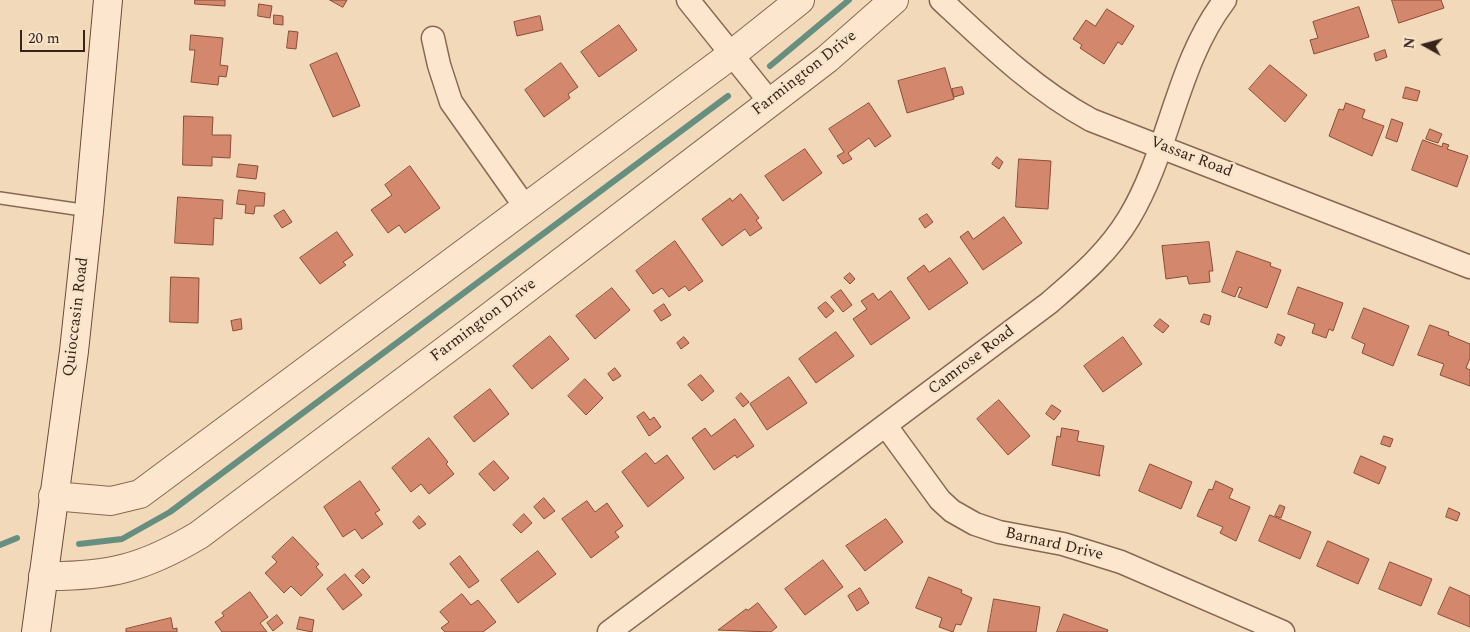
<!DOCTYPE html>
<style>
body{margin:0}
#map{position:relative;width:1470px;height:632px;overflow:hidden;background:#f1d9ba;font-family:Spectral,serif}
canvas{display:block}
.north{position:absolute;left:1400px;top:20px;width:50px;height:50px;-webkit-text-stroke:4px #f8e4ca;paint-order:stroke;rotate:277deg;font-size:14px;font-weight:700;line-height:20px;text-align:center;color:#37231a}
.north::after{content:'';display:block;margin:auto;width:18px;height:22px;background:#37231a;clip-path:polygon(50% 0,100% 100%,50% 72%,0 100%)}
.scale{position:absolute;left:20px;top:30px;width:65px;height:22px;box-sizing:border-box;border:2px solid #37231a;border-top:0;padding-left:6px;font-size:15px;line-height:18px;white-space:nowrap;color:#37231a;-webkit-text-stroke:4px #f8e4ca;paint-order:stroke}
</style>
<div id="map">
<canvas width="1470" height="632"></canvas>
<div class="north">N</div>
<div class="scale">20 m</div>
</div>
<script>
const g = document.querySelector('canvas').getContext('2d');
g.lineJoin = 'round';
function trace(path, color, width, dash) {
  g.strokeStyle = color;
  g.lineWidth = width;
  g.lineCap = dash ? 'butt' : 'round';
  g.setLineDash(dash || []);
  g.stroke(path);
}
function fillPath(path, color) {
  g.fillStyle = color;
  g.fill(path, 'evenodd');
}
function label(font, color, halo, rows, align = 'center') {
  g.font = font + ' Spectral,serif';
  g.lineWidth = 5;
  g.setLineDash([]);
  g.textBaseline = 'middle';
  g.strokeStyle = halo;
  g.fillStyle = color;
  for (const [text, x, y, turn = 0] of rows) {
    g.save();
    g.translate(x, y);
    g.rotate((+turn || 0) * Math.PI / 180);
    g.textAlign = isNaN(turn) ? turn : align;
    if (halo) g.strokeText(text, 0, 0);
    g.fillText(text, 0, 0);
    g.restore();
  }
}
trace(new Path2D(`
 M770,66L849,0
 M79,544L122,539L170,512L728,96
 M0,545L17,538`), '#668f7f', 6);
const building = new Path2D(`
 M195,0H225V6L195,4Z
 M330,0H347L343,7Z
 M1392,0H1441L1444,8L1399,23Z
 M259,4L272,6L270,18L258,16Z
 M1359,7L1369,37L1314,54L1310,40L1318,38L1313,22Z
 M1107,9L1134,26L1122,45L1118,42L1104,64L1080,48L1082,45L1073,39L1086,20L1095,26Z
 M274,15L283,16V25L274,24Z
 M540,16L543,30L517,36L514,22Z
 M619,25L637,50L599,77L581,52Z
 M289,31L298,32L296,49L287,48Z
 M191,35L223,38L220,65L228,66L226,77L219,76L218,85L191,82L195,50H190Z
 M1385,50L1387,57L1376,61L1374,54Z
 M337,53L360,106L333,117L310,65Z
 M561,63L578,87L568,94L570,98L544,117L525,90Z
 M1270,65L1307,95L1285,122L1249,89Z
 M945,68L954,99L907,113L898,81Z
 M962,87L964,94L954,97L952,89Z
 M1406,87L1420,91L1417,101L1403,98Z
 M869,103L891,136L875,147L869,138L848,153L852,159L843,164L837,156L844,152L829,129Z
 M1346,103L1365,110L1362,118L1384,126L1372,156L1329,136L1339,109L1343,110Z
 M184,116L213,117L212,135H231L230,158L212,157V166L183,165Z
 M1392,119L1403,123L1397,142L1386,138Z
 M1430,129L1442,134L1438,143L1426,139Z
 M1423,140L1442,147L1443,143L1449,145L1447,149L1468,156L1457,187L1412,170Z
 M805,149L822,173L783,201L765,176Z
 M997,157L1003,162L999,169L992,164Z
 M1019,159L1051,161L1048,209L1016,207Z
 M239,164L258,166L256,179L237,177Z
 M410,166L440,208L405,233L399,225L388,233L371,210L392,195L385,185Z
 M239,190L265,193L264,206H255L254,214L245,213L246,205L237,204Z
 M741,194L759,218L756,220L762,228L750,236L745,229L722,246L702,219L730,198L732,201Z
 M178,197L223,200L222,219L214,218L213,245L175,243Z
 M284,210L292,222L282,228L274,216Z
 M927,214L933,222L925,228L919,219Z
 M1004,217L1022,243L983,270L960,237L968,231L973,239Z
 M337,232L353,255L343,262L346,265L320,284L300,258Z
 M675,241L703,281L689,291L685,286L669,297L662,288L653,294L636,271Z
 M1209,242L1213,271H1209L1210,282L1189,284L1187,276L1166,279L1162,246Z
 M1237,251L1271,263L1270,266L1281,270L1267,308L1238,297L1242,288L1239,287L1235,297L1222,292Z
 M950,258L968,283L929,310L907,278L924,265L929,272Z
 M850,273L855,279L850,284L844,278Z
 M171,277L199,278L198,323L170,322Z
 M1298,287L1343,303L1333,331L1329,329L1326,338L1312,333L1315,324L1288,314Z
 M612,288L630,310L595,339L576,316Z
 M841,290L852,305L843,312L831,297Z
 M891,291L910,318L871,345L853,319L867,309L861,301L873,293L878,300Z
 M826,302L834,311L826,318L818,308Z
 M664,304L671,315L661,321L654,311Z
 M1364,308L1409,326L1393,366L1362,353L1365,344L1352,338Z
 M1204,314L1211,316L1209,325L1201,322Z
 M241,319L242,329L233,331L231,321Z
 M1160,319L1169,326L1163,333L1154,326Z
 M1430,325L1449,332L1448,335L1470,344V358L1466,368L1470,370V386L1440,375L1444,364L1418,355Z
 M836,332L854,356L816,383L799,359Z
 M1278,334L1285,337L1281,346L1275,343Z
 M550,336L569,359L532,389L513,366Z
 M684,337L689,343L681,349L677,343Z
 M1123,337L1142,364L1103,392L1084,366Z
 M615,368L621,376L613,381L608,374Z
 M701,375L714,391L702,401L688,385Z
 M789,377L807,403L767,430L750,404Z
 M585,379L603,398L586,415L568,396Z
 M490,389L509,414L474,442L454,417Z
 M741,393L749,402L743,407L736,398Z
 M999,400L1030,436L1008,455L977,419Z
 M1052,405L1061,411L1054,420L1046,414Z
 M644,412L650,420L654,417L661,427L649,436L637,417Z
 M735,419L754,446L737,458L735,455L714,470L692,438L705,428L711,436Z
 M1062,428L1079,431L1077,441L1104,446L1099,473L1100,476L1052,465L1057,436L1060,437Z
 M1384,436L1393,439L1390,447L1381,444Z
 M429,438L448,462L446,464L454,474L429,494L421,484L411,492L392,468Z
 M646,453L655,464L667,455L684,478L648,507L622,472Z
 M1361,456L1386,467L1379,484L1354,473Z
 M494,461L509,478L494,491L479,474Z
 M1150,464L1192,482L1181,509L1139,491Z
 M360,481L380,510L375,513L383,524L362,539L355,529L343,537L324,507Z
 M1216,481L1233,489L1229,498L1250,507L1236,541L1220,533L1223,527L1197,516L1209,489L1212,490Z
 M544,498L555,511L544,519L534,507Z
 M587,501L595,512L607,503L623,526L615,532L619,537L591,558L562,519Z
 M1280,505L1285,507L1281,518L1275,516Z
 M1449,508L1460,513L1457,521L1446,517Z
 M524,514L532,523L521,533L513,525Z
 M1270,515L1311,532L1300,559L1259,541Z
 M419,516L426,524L419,529L413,522Z
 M886,519L903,542L865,571L846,546Z
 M293,537L319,564L316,567L323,575L301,596L291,586L284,593L265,573L277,562L272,557Z
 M1328,541L1369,559L1358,584L1317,566Z
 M538,551L556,574L518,603L501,580Z
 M460,556L479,581L469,588L450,564Z
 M823,560L843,587L805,615L785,589Z
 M1390,562L1432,579L1421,606L1379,589Z
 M363,569L370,577L363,584L355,576Z
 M345,574L362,595L343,610L327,589Z
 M929,577L962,590L961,593L972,598L961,625L956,624L953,632L939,627L942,618L916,608Z
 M1450,587L1470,596V627L1438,614Z
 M860,588L869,603L857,611L848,596Z
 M250,592L268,617L260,623L267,632H222L215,622L224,616L222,613Z
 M462,594L471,605L478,600L496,622L483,632H445L441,628L449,622L440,612Z
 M994,599L1040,607L1036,632H988Z
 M758,603L777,627L771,632L718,630L746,609L748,610Z
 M1064,614L1108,630L1107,632H1057Z
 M277,615L283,623L273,631L267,623Z
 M300,617L314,620L312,632L297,629Z
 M171,618L173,629L177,628V632H126V629Z`);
fillPath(building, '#d3886d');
trace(building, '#8a4c37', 1);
const service = new Path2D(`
 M0,198L89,211`);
const minor = new Path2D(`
 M688,0L770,102
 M941,0C988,44 1034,89 1091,120L1470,267
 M433,38L439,65L451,102L526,208
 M886,426L940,500L952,511L975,524L999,532L1063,544L1121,562L1283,632
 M609,632L1049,303C1079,277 1108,253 1129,218C1170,150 1176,64 1225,0`);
const tertiary = new Path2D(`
 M53,496L111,501L140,494L731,55L800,0
 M43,576C108,577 144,568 199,535L475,328L827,59L894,0`);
const secondary = new Path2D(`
 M36,632L74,351L89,211L108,0`);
trace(service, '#896853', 14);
trace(minor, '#896853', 25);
trace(tertiary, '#896853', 30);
trace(secondary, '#6b4937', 30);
trace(service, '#fce7ce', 11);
trace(minor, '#fce7ce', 22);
trace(tertiary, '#fce7ce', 28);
trace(secondary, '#fce7ce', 28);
label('16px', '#37231a', '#f8e4ca', [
 ["Farmington Drive",805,74,-38],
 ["Vassar Road",1191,158,21],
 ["Quioccasin Road",77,317,-83],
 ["Farmington Drive",484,321,-37],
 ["Camrose Road",972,361,-37],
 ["Barnard Drive",1054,545,13]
]);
</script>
